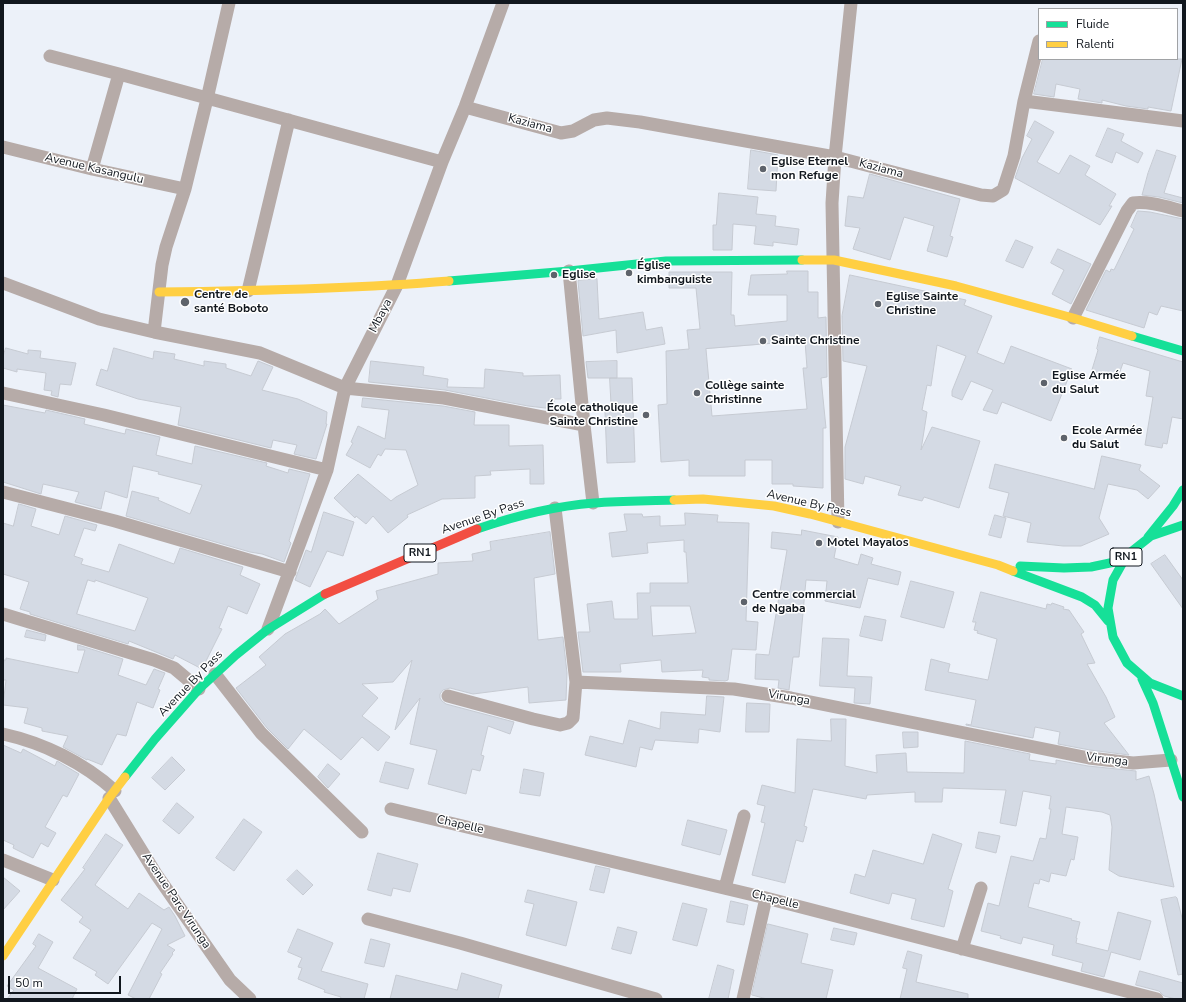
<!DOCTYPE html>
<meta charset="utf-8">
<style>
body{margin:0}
#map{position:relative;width:1186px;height:1002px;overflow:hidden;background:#ecf1f9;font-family:"Nunito Sans",sans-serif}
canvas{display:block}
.frame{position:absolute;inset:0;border:4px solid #11171e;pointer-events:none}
.legend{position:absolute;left:1038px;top:8px;width:140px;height:52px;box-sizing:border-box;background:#fff;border:1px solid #a0a2a5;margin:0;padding:5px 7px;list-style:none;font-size:12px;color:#11171e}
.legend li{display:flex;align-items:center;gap:8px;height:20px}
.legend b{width:20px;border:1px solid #a0a2a5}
.scale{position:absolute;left:8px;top:976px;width:113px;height:18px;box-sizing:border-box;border:2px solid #11171e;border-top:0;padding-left:5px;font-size:12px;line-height:14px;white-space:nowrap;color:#11171e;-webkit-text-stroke:3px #fff;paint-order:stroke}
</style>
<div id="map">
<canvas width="1186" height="1002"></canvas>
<div class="frame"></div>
<ul class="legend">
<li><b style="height:5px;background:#16e098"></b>Fluide</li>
<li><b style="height:5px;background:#ffcf43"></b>Ralenti</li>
</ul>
<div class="scale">50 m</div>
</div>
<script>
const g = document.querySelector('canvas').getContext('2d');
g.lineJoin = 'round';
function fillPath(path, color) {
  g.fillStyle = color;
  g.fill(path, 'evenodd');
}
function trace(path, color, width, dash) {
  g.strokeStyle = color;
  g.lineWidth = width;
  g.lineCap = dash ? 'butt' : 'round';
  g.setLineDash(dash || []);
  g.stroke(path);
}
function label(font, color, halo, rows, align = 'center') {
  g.font = font + ' "Nunito Sans",sans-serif';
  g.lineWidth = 3;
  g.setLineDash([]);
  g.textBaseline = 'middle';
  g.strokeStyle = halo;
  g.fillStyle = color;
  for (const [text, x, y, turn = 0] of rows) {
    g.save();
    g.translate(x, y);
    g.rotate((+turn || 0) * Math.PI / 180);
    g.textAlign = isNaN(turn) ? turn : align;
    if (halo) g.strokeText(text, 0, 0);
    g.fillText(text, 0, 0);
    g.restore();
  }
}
const building = new Path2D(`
 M1043,59H1182L1171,111L1148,107V109L1126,106L1102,100V103L1078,99L1080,89L1056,84L1054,97L1034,94Z
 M1035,121L1054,132L1037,162L1059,174L1070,155L1090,166L1085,175L1116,194L1109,206H1112L1100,225L1015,178L1022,158L1032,139L1027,136Z
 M1108,128L1124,134L1121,141L1143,153L1138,163L1116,152L1112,163L1096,156Z
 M751,150L778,155L776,191L748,189Z
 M1157,150L1176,156L1164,193L1183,198V203L1159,197L1142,195L1148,173Z
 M870,174L960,199L950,236L953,237L947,257L927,251L934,226L904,217L890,260L853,249L860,228L845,226L848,196L863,198Z
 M719,193L758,197L756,214L776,216L775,226L799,229L797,245L773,242V246L754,244L756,226L733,224L732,250H713V225H716Z
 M1138,211L1150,212L1183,219V311L1161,306L1157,315L1149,312L1144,328L1086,310L1106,270L1110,272L1111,269L1114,270L1134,229L1131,227Z
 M1016,240L1033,247L1023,268L1006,261Z
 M1058,249L1091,264L1071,304L1052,294L1064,270L1051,263Z
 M787,271H808V292H818V318L826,317L827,377L821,378L826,428H823V488L793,486V484H772V460H745V476H689V460L661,462L658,405L667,404L666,351L689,349L687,330L700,329L696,288H669V272H732L731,315H734L735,326L787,321V295H748L751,275L787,274ZM805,341L807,368H803L807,409L712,416L706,349Z
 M850,275L966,300L964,305L992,316L977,353L1004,364L1011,346L1072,369L1051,421L1002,402L997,414L983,410L993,390L971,381L962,400L952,396V391L966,356L937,345L931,386L927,385L922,410L927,412L921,450L932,427L980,441L959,508L924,497L922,501L898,495L901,486L865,476L863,484L845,479V447L867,366L843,361L842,316Z
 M597,279L599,319L643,312L646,330L662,327L665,344L617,353L616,330L583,336L578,281Z
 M1100,337L1183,362V419L1172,417L1167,444L1163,443L1162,448L1145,445L1153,397L1146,396L1150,371L1123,363L1117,380L1091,373L1098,350L1097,349Z
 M6,348L28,354V350L41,351L40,358L76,363L71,385L60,384L58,397L51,395L52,391L44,390L46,373L17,369V372L3,368V357Z
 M114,348L153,359L154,351L175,354L174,359L204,366V361L226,364V368L251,376L258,361L273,367L262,390L298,399L327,412L326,424H327L316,459L294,454L297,445L273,440L271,448L178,425L181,407L138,399L96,385L101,369L107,371Z
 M371,361L424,367L423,375L448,379L447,387L484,388L485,369L523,373V376L560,375L561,399H554V409L528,406L445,390L369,382Z
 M617,361V378H588L586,362Z
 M610,378H632L635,462L607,463L605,412L611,411Z
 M363,398L443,406L475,412L474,425H509V446L543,445L544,484H530V469L490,471L491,475L475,476V498L442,499L407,515L408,517L388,533L373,516L366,524L356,516L355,518L334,498L358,474L391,501L396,497L418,485L406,450L385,449L381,456L378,454L370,468L346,455L353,443L351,442L358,426L385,439L389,410L362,407Z
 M3,405L45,413L46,410L85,419L84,424L125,434L126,429L160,437L156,455L192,464L195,446L267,463L266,466L288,473L289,469L310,474L289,541L291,543L284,562L262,554L250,552L126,516L132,491L159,498L158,500L190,514L202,485L158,474L159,472L133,466L127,498L105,491L101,509L75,502L79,492L43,484L41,494L3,482Z
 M1102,456L1141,465L1139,470L1160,486L1148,499L1137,490L1108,484L1099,518L1109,534L1081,546H1063L1027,542L1031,523L1003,516L1009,493L989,488L995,464L1094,489Z
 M19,504L36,509L31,526L59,535L65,516L97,525L95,531L84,528L74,556L83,559L81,564L109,572L119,544L174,564L180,548L243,567L240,575L260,584L247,614L228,606L219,628L222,629L202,669L175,655L173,659L129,641L128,644L30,614V612L20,609L29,582L3,574V523L13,526ZM88,580L95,582V580L148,598L135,631L77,614Z
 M324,512L354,522L343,556L327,551L310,587L295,580L306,550L311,552Z
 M685,513L718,515L717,522L749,523L746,621L758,622L756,650L732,649L728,680L725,681L709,680V678L702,677L703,670L662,672L661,660L620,664L621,672H583L578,632H590L587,604L612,601L614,619H638L637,593H650V583H688L686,552H684V540L647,543L648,553L612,557L609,533L627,531L624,514H642L643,517L660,516V526L685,525ZM651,606H690L696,633L653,636Z
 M995,515L1006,518L1001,538L989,535Z
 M802,530L838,537L834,558L858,565L861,554L873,558L871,564L901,572L898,585L868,578L860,608L825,601L827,581L806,580L799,657H793L789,690L778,688L779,680L755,679L756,654L769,655L787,550L771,548L772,532L801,535Z
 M550,532L555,574L534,578L538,640L563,637L567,673L566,700L529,703L528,687L473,694L450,688L443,690L440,694V698L442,701L446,704L514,722L510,734L488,726L481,755L484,756L480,771L472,769L466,794L428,784L437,750L410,744L420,698L395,730L412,660L393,682L362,684L378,698L362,716L390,737L378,751L362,737L341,760L304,729L288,749L267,728L236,688L266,665L259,657L285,634L320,614L325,609L339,624L378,599L376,591L438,574V563L473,561L472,554L491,550L490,542Z
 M1165,555L1183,580V609L1151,564Z
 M911,581L954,592L944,628L901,617Z
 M981,592L1046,609L1047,604L1051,605L1052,603L1064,607L1063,609L1069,610L1084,632L1081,634L1095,663L1087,664L1106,697L1115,717L1104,723L1129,755L1090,750L1058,744L1060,732L1035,727L1033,738L966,725V724L971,725L976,700L925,690L931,659L950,664L948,672L988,680L997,639L977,633L978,631L974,630L976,622H973Z
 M865,616L886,620L882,641L860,636Z
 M27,630L46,635L45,641L25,637Z
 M823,638L849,639L847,676L872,677L870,704L854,703L855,688L820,686Z
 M78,645L123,659L118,675L146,685L154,669L165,673L158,689L160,690L153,708L137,702L126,736L117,734L102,765L87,759V760L63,747L68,736L42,731V728L24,723L28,708L3,705L6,680H3V668L4,660H6V658L78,673L85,650H78Z
 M707,696L724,697L720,732L699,729L698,743L655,740L652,750L640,747L636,767L585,755L590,736L623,744L629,720L660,729L661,712L705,715Z
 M747,703L770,704L769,732H746Z
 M831,719H846L845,766L877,773L876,755L906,753L907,772L964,773L965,741L1030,754L1029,760L1056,764V760L1088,766L1136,771V780L1149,776L1154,794L1174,887L1119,876L1109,870L1112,827L1110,815L1102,812L1066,807L1062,834L1078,837L1074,860L1071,859L1066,876L1051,873L1049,882L1040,879L1039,884L1034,883L1028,907L1072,919L1071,920L1080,922L1076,938H1077L1076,943L1108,951L1118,912L1151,921L1140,960L1111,952L1104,977L1081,971L1083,963L1052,955L1054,945L1023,937L1021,944L1000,938L1001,936L981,931L988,903L999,906L1011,856L1033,861L1040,838L1046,839L1051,809H1049L1051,796L1023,791L1016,826L1000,823L1006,790L943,788L942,802H915V792L867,795L866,799L813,789L804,826L807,827L803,842L796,840L785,883L752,875L765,823L761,822L765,806L757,804L762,785L795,793L797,739L831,741Z
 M903,732H918V747L904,748Z
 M3,745L21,753L23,749L55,766L57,761L79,774L67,797L63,795L45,827L56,833L48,847L41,843L33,858L13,848L14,845L3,840Z
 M172,757L185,770L165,790L152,778Z
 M386,762L414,769L408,789L380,782Z
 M328,764L340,774L328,788L318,777Z
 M524,769L544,773L540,796L520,793Z
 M177,803L194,817L179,834L163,821Z
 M244,819L262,832L234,871L216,858Z
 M688,820L727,830L720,855L682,845Z
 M979,832L1000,836L996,853L976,848Z
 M106,834L123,845L95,885L128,909L139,893L164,910L169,907L175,916L185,936L167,945L175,950L172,953L173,954L160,973L162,974L149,999H136L128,995L162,929L152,923L108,984L95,975L97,972L73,958L91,930L79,922L83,917L61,900L85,869L83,868Z
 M933,834L962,844L948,889L953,891L944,927L911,919L916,899L892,893L889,904L850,893L855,874L865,877L873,850L923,864Z
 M378,853L418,864L410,892L393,888L391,896L368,890Z
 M596,866L610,869L604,893L590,890Z
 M297,870L313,885L303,895L287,880Z
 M3,877L20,891L3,910Z
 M528,890L577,902L566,946L526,935L534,904L525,902Z
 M1176,897L1177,898L1183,922V974L1178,975L1161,900Z
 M731,901L748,905L744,925L727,922Z
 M683,903L707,909L697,946L673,940Z
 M768,924L808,934L801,963L833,970L826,999H767L752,995Z
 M618,927L637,932L631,954L612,949Z
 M834,928L857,933L854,945L831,940Z
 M298,929L333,943L321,971L368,984L364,999H340L341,997L324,992L325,990L298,979L302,968L298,967L302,958L288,952Z
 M39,934L53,942L38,968L77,989L72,999H7L14,990L7,986L36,946L33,944Z
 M371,939L390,944L384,967L365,963Z
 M908,951L922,955L916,982L968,994V999H900L907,969L903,968Z
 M718,965L734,970L728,999H709Z
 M1140,971L1183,983V999H1176L1164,996L1159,991L1136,985Z
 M462,973L502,985L498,999H390L396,975L457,990Z`);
fillPath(building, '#d4dae4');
trace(building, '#c6cad2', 1);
trace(new Path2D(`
 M50,56L119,74L442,162
 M1024,101L1039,41
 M465,107L561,133L573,131L594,120L607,118L640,122L835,157L981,195L993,196L1003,190L1014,156L1024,101L1183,121
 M3,147L92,169L185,189
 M92,169L119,74
 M569,271L584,425L593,503
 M3,283L99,319L154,332L260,353L345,388L444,398L584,425
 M248,291L289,120
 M1073,318L1127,211L1133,203C1149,201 1167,207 1183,211
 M154,332L162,265L166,247L185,189L207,99L229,3
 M3,393L104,415L327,470
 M3,492L115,521L290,572
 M555,508L576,682L734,689L791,698L1089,758L1133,763L1171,760
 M838,522L832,203L835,157L851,3
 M3,614L154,660L174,668L199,689
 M268,629L327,470L345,388L397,285L442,162L465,107L503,3
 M215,674L261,733L362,832
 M448,696L533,719L560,725L568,723L573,718L576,682
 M3,734C44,743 84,763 115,791
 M109,798L156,874L230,980L250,999
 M391,809L766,898L1157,999
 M3,860L53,880
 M725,888L744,816
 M368,919L460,943L656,999
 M962,949L981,888
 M743,999L766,898`), '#b6aba8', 13);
trace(new Path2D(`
 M449,281L569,271L666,261L802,260
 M1132,336L1183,351
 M1183,525L1151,536L1127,555L1113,580L1108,608L1113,637L1127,663L1150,683L1183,696
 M477,529C515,516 554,506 594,503C621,501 648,501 674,500
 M1148,537L1173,506L1183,490
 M1020,566L1064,568L1091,567L1124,560
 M1013,571L1082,597L1095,605L1108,621
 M1142,679L1153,703L1183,797
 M125,777L155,739L199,689L236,655L267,630L325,594`), '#16e098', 9);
trace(new Path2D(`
 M802,260H834L956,286L1073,318L1132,336
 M159,292C256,291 353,289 449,281
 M674,500L703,499L774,506L810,514L998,565L1013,571
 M3,956L109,798L125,777`), '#ffcf43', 9);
trace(new Path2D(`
 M325,594L477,529`), '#f24e42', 9);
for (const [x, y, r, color] of [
 [763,169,4,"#5e636b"],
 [629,273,4,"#5e636b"],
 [554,275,4,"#5e636b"],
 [185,302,5,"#5e636b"],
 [878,304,4,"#5e636b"],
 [763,341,4,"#5e636b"],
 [1044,383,4,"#5e636b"],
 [697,393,4,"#5e636b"],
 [646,415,4,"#5e636b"],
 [1064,438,4,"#5e636b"],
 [819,543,4,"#5e636b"],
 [744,602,4,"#5e636b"]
]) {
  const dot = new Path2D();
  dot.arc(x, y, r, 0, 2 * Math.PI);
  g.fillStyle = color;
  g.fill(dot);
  trace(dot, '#fff', 1.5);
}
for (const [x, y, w] of [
 [420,553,32],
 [1126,557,32]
]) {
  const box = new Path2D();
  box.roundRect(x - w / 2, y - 9, w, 18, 3);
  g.fillStyle = '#fff';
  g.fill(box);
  trace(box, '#11171e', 1);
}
label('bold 11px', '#11171e', null, [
 ["RN1",420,553],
 ["RN1",1126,557]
]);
label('12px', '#11171e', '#fff', [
 ["Kaziama",530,124,15],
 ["Avenue Kasangulu",94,169,13],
 ["Kaziama",881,169,15],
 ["Mbaya",381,316,-63],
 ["Avenue By Pass",809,504,13],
 ["Avenue By Pass",483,517,-19],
 ["Avenue By Pass",191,684,-46],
 ["Virunga",789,698,10],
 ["Virunga",1107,760,7],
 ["Chapelle",460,825,13],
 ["Chapelle",775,900,14],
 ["Avenue Parc Virunga",176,901,56]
]);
label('bold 12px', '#11171e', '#fff', [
 ["Eglise Eternel",771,162],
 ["mon Refuge",771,176],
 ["Église",637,266],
 ["kimbanguiste",637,280],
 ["Eglise",562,275],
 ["Centre de",194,295],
 ["santé Boboto",194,309],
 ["Eglise Sainte",886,297],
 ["Christine",886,311],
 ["Sainte Christine",771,341],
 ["Eglise Armée",1052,376],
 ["du Salut",1052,390],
 ["Collège sainte",705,386],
 ["Christinne",705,400],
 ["École catholique",638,408,"right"],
 ["Sainte Christine",638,422,"right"],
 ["Ecole Armée",1072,431],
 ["du Salut",1072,445],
 ["Motel Mayalos",827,543],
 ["Centre commercial",752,595],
 ["de Ngaba",752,609]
], 'left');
</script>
